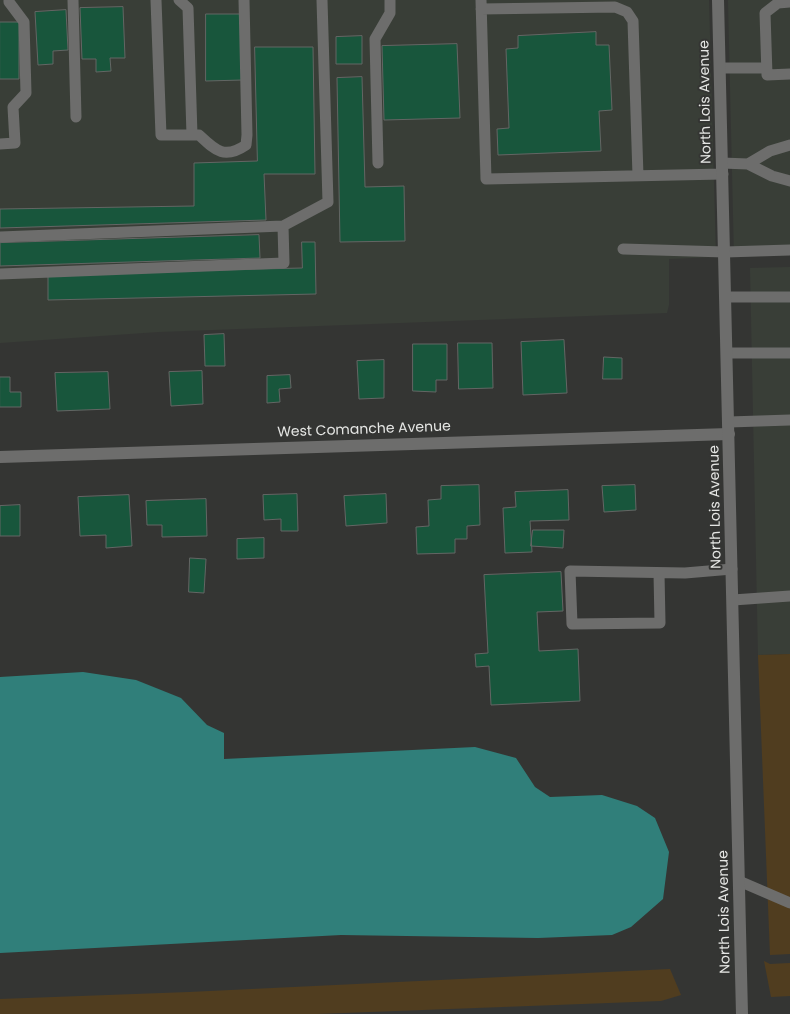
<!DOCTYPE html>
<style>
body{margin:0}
canvas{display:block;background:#343533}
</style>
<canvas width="790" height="1014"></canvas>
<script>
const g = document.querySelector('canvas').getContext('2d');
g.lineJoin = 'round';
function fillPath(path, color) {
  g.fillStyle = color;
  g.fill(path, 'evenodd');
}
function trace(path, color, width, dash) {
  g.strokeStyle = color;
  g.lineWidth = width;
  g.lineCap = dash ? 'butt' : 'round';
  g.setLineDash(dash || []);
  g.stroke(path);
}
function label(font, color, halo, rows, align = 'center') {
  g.font = font + ' Poppins,sans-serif';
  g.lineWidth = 4;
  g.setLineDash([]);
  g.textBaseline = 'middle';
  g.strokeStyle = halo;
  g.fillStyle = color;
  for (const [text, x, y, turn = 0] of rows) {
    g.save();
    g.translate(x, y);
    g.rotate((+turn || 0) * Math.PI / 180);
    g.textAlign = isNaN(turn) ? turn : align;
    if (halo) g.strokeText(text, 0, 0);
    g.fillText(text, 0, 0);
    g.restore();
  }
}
fillPath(new Path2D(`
 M0,0H709L716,257L669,259V305L667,313L158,332L0,343Z
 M728,0H790V255L734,257Z
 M790,267V654L758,655L750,268Z`), '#393e37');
fillPath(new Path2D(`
 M790,654V954L770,955L758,655Z
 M764,961L770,964L790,963V996L771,997Z
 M670,969L681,995L661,1001L317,1014H0V999L189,992Z`), '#503d1f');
fillPath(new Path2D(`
 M83,672L136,680L181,698L207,725L224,733V759L475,747L516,758L535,787L550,797L602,795L637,806L655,818L669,852L663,899L631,927L612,935L538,938L341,935L0,953V677Z`), '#307f7a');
const building = new Path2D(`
 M123,7L125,58H110L111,71L96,72V59H82L80,8Z
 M66,10L68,50L53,51V64L38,65L35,12Z
 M206,14H243V80L206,81Z
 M0,22H19V79H0Z
 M596,32V45H609L612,110L599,111L601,151L498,155L497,129L509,128L506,49L518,48V36Z
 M362,36V64H336V37Z
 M457,44L460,118L384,120L382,46Z
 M255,47H313L315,174H264L266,220L0,228V209L194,206V163L257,161Z
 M362,77L365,187L404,186L405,241L340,242L337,78Z
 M259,235L260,258L0,266V243Z
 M302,242H315L316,294L48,300V274L302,268Z
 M224,334L225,366H205L204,335Z
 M564,340L567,393L523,395L521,342Z
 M458,343H492L493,388L459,389Z
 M413,344H447V380H436V392L413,391Z
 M604,357L622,358V379H603Z
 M384,360V398L359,399L357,361Z
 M202,371L203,404L171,406L169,372Z
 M108,372L110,409L57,411L55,373Z
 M290,375L291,388L279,389L280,402L267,403V376Z
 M0,377H10V392H21V407H0Z
 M479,485L480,525L467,526V539H455V553L417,554L416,527L429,526L428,500L441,499V486Z
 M635,485L636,510L604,512L602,486Z
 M568,490L569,520L530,521L532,552L505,553L503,508L516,507L515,492Z
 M297,494L298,531H281V519L264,520L263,495Z
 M386,494L387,523L346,526L344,496Z
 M129,495L132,546L106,548V535L80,536L78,497Z
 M206,499L207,536L162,537V525H147L146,501Z
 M20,505V536H0V506Z
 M533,530H564L563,548L531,546Z
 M264,538V558L237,559V539Z
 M190,558L206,559L204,593L189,592Z
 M561,572L563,611L537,612L539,651L578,649L580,701L491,705L489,666L476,667L475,654L488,653L484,575Z`);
fillPath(building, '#18563c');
trace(building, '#636664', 1);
trace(new Path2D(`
 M73,0L76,117
 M156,0L161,135H199C215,150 224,160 246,145L247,135L244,0
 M179,0L188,8L192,135
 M481,0L486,179L723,174
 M790,2L778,3L765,13L767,75L790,74
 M481,9L615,7L627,12L633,21L638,176
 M720,68H766
 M0,144L15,143L13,107L26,93L24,22L9,2V0
 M378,163L375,39L390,13V0
 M722,163L748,164L772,176L790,181
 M748,164L770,151L790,145
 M0,237L283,226L328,202L322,0
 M623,249L725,252L790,250
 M0,274L284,263L283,226
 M726,297H790
 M727,353H790
 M729,422L790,420
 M659,573L660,623L572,624L570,571L685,573L732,569
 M733,600L790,596
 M739,881L790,903`), '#6d6d6c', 11);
trace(new Path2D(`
 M0,457L729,434`), '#6d6d6c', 12);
trace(new Path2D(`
 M718,0L742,1014`), '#6d6d6c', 12);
label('14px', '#e5e6e4', '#343533', [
 ["North Lois Avenue",706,102,-91],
 ["West Comanche Avenue",364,430,-2],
 ["North Lois Avenue",716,507,-91],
 ["North Lois Avenue",725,912,-91]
]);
</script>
